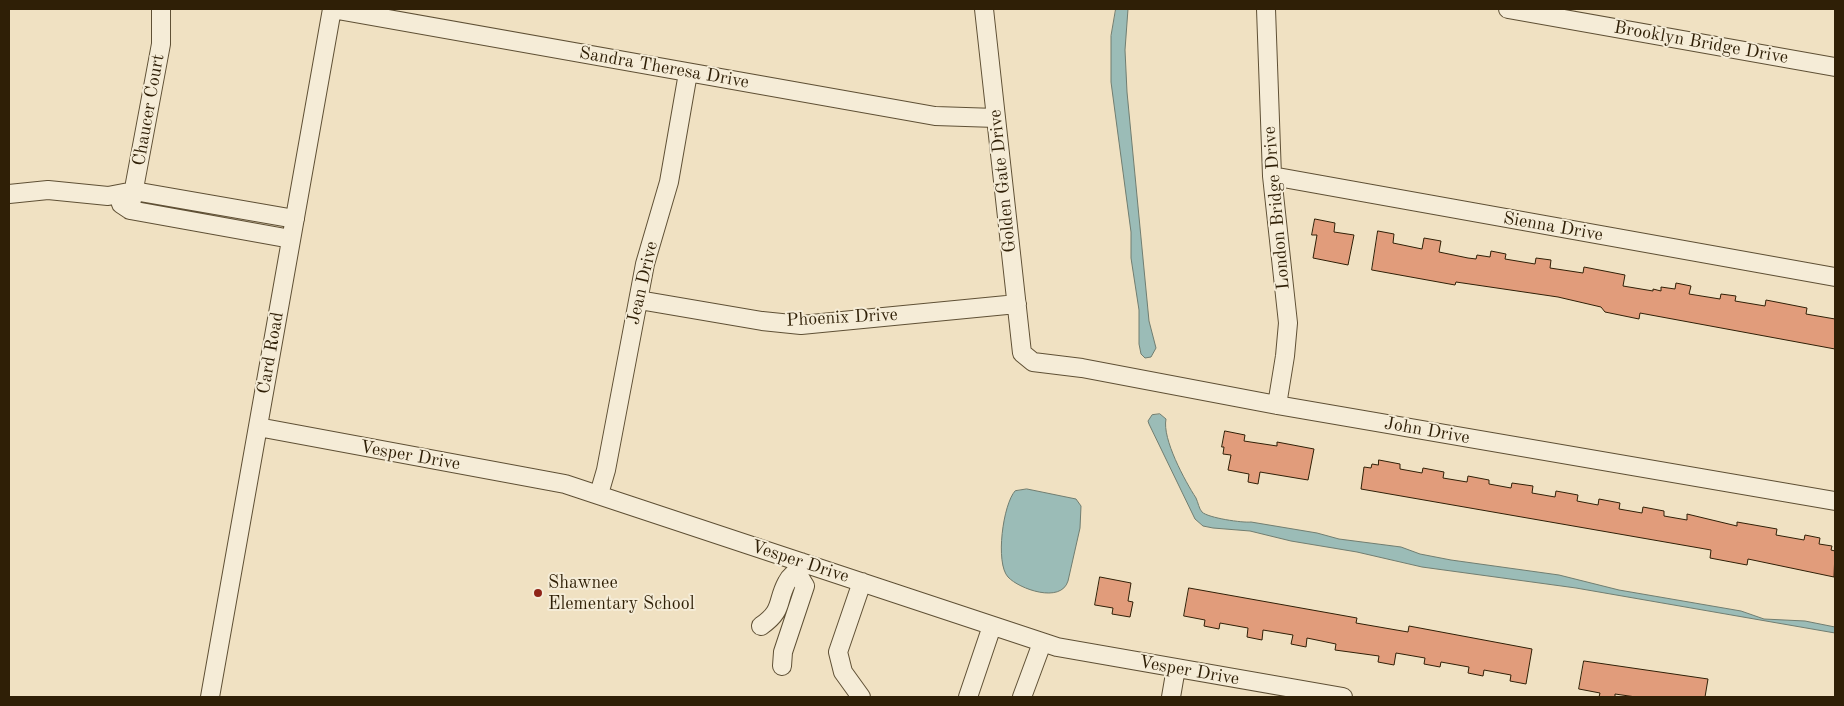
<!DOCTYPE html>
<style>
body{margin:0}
#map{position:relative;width:1844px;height:706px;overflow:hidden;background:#f0e1c2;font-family:"Old Standard TT",serif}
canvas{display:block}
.frame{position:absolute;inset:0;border:10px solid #2f1f06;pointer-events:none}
</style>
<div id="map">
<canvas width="1844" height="706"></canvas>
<div class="frame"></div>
</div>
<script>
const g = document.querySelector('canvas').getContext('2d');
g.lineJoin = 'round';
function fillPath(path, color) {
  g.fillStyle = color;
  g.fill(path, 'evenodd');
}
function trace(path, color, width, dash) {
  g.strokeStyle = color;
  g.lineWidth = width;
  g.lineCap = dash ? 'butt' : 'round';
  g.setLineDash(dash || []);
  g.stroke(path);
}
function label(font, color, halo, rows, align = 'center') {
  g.font = font + ' "Old Standard TT",serif';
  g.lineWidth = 4;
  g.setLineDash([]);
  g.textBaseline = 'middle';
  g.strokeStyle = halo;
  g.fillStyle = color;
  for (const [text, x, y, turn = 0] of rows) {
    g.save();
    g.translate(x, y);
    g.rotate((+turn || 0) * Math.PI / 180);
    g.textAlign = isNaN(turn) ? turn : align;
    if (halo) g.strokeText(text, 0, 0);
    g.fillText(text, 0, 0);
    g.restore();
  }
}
const water = new Path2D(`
 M1116,9H1128L1125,50L1127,92L1149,321L1156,348L1151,357L1145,358L1141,354L1139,344V310L1131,258V232L1111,82V36Z
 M1160,414L1166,419C1162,439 1185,481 1196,498C1198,502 1199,509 1202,512C1208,518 1243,523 1251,522L1317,533L1339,539L1401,547L1420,554L1451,560L1559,575L1619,590L1741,611L1764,619L1805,621L1835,627V633L1576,588L1422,567L1357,552L1291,541L1250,531L1213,528L1203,526L1195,519L1149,424L1148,421L1152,415Z
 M1027,489L1076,499L1081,506L1080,528L1068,581C1061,604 1019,589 1008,577C995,563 1003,504 1015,491Z`);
fillPath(water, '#9bbcb7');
trace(water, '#707d70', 1);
const building = new Path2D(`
 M1315,219L1335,223L1334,232L1354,235L1348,265L1313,258L1317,235H1312Z
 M1378,231L1394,234L1393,243L1422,249L1424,238L1441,241L1439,252L1468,258L1476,259L1477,255L1490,257L1491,251L1506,254L1505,259L1535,264L1536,258L1551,260L1550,268L1583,273L1584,267L1625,275L1623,286L1653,291V289L1661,291V287L1675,289L1676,283L1691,286L1689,294L1720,299L1721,294L1736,296L1735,301L1765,306L1766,300L1807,308L1806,314L1835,319V349L1640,313L1639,319L1605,312L1601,307L1558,297L1456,282L1455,285L1372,270Z
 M1225,431L1245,435L1244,441L1277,446V442L1314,449L1308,480L1260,472L1258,484L1248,482L1249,474L1228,470L1231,455L1223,454L1224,447H1222Z
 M1379,460L1400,464V469L1422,473L1423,468L1444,472L1443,478L1467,482L1468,476L1489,480V484L1511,488L1512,483L1533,486L1532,493L1555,497L1556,491L1578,495L1577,501L1598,505L1599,499L1620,503L1619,509L1642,513L1643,507L1664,511V516L1687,520V514L1737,526V522L1777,529L1776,535L1804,540L1805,535L1820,538L1819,544L1832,546L1831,550L1835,551L1834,577L1748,559L1747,565L1710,558L1711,550L1361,489L1364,467L1371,468L1372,464L1378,465Z
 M1100,577L1131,583L1128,601L1133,602L1130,617L1112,614L1113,608L1095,605Z
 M1189,588L1357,618L1356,623L1408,632L1409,626L1532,649L1526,684L1510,681L1511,675L1484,670L1483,676L1468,673L1469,667L1441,662L1440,667L1424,664L1425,658L1396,653L1394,665L1378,662L1379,656L1335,650L1336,644L1307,638L1306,647L1291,644L1293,635L1263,630L1262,640L1247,637L1248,628L1220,623L1219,629L1204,626L1205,620L1184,616Z
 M1584,661L1708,679L1705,697H1636L1615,694V697H1599L1600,693L1579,689Z`);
fillPath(building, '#e19c7b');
trace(building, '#2f1f06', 1);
const minor = new Path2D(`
 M332,9L935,116L996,118
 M984,9L1022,353L1033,362L1082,368L1277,405L1835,501
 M1266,9L1272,176L1288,323L1285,356L1277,405
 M1508,9L1835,67
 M1272,176L1835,277
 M9,194L48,190L108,196L134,191L295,219
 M121,204L130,210L291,239
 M130,210L161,44V9
 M639,300L762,321L801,325L1017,304
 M258,427L565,484L1057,647L1343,697
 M599,494L606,470L645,264L669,182L688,73
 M761,626C784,610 776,602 787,582C791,573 796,576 801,562
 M782,666L783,652L805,586L797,573
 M210,697L332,9
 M861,697L843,672L838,652L862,582
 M968,697L992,626
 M1022,697L1042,643
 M1171,697L1176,668`);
trace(minor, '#5f5035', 20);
trace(minor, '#f5ecd7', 18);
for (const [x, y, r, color] of [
 [538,593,5,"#8f2418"]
]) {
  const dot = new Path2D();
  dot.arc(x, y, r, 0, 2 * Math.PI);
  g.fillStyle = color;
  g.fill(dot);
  trace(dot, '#f5ecd7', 2);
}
label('18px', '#2f1f06', '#f5ecd7', [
 ["Brooklyn Bridge Drive",1701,43,10],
 ["Sandra Theresa Drive",664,68,10],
 ["Chaucer Court",149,110,-80],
 ["Golden Gate Drive",1003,181,-96],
 ["London Bridge Drive",1277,208,-95],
 ["Sienna Drive",1553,227,10],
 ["Jean Drive",643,283,-77],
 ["Phoenix Drive",842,318,-3],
 ["Card Road",271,353,-80],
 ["John Drive",1427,431,10],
 ["Vesper Drive",410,456,10],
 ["Vesper Drive",800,562,18],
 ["Vesper Drive",1189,671,10]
]);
label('18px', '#2f1f06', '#f5ecd7', [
 ["Shawnee",548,583],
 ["Elementary School",548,604]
], 'left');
</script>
